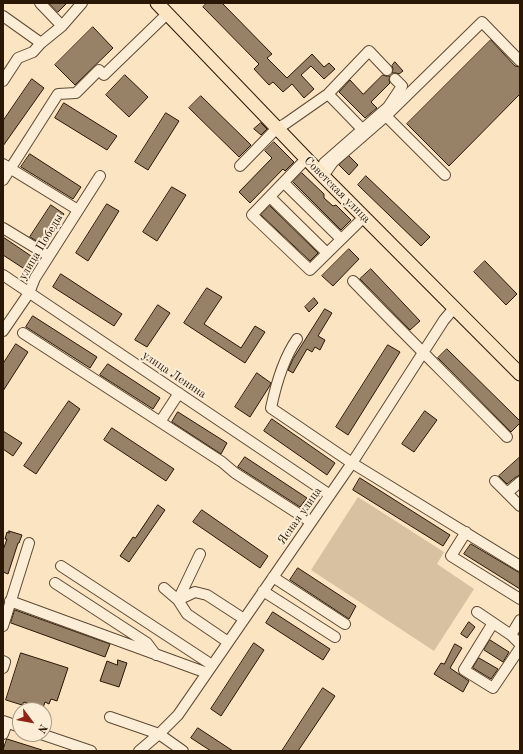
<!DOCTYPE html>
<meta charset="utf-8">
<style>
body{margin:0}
#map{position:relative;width:523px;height:754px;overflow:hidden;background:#fbe4c1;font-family:"Old Standard TT",serif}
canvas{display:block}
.frame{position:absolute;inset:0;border:4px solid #2a1705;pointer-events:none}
.north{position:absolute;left:12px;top:702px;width:40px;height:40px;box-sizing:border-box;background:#fcedd7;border:1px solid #a89783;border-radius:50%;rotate:122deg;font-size:11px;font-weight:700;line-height:16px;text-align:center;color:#2a1705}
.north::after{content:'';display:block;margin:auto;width:14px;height:18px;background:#8f2418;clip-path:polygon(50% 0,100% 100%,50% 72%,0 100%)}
</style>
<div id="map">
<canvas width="523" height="754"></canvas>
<div class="frame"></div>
<div class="north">N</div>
</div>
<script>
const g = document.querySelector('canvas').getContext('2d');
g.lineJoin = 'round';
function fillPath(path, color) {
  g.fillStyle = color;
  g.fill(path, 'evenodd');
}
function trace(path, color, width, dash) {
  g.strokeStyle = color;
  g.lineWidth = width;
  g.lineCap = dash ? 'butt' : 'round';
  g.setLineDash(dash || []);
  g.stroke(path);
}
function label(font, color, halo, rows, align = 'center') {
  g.font = font + ' "Old Standard TT",serif';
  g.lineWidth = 4;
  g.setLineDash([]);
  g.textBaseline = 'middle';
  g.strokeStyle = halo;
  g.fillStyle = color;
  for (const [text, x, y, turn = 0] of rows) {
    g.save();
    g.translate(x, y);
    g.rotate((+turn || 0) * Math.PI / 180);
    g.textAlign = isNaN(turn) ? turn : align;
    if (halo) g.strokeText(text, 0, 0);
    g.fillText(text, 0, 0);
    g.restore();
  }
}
fillPath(new Path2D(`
 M358,497L444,552L437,564L474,589L434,651L311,570Z`), '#d7c1a1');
const building = new Path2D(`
 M49,3H67L58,12Z
 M207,3H222L272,54L267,58L287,78L312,54L324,67L329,63L335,69L324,79L311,66L301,75L314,89L304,98L292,84L283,92L273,82L269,85L254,69L259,64L203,7Z
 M93,27L113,48L75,85L55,65Z
 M491,40L515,66L520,67V94L449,166L407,124Z
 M395,62L403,71L399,74L396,73H392L393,69L392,66Z
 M125,75L148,97L129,117L106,95Z
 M383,75L386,76H390L389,80L390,83L371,102L377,108L365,118L339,92L350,80L363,94Z
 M32,79L44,88L3,146V121Z
 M201,96L251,145L239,157L189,108Z
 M64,103L117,136L107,150L55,118Z
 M166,113L179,121L148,170L135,162Z
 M261,123L267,129L261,135L254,129Z
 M274,142L294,162L285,171L283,169L250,203L239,192L272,158L265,151Z
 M30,154L81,187L73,199L21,167Z
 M349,156L358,165L349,175L339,165Z
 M302,173L324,194V198L333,206L336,205L351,220L341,230L293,182Z
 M366,176L430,237L421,246L358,185Z
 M172,187L186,195L157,241L143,232Z
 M107,204L119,211L88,261L76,253Z
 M51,205L64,214L43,245L30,237Z
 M270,206L318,253L310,261L261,215Z
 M3,237L34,258L26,270L3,255Z
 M349,249L359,259L333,286L322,276Z
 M485,261L517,294L506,305L474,272Z
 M371,269L420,321L410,330L360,279Z
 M61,274L122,314L114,326L53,287Z
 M207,288L222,297L204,324L241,348L255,326L265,332L245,363L184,323Z
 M314,298L318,303L309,312L305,307Z
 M158,305L170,313L147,347L135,340Z
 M325,309L332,313L318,336L325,340L320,350L315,347L312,352L307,349L293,373L288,370L293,359Z
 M33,316L97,357L90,368L26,327Z
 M16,344L28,352L3,391V364Z
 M388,345L400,352L348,435L336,427Z
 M447,349L520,421V423L511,432L438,358Z
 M108,364L160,398L153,409L100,375Z
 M257,373L271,383L269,387L250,417L235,407Z
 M69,401L80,409L36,474L24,466Z
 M425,411L437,420L414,452L402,444Z
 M178,412L227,443L221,454L172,422Z
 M272,419L335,463L327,475L264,431Z
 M112,428L174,469L166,481L104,440Z
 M3,431L22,443L13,456L3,449Z
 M245,457L307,498L300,507L238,467Z
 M520,457V475L516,477L507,484L499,476Z
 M360,478L450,535L443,546L353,490Z
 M158,505L165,510L129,562L120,556L133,537L135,538Z
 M202,510L268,556L260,568L193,522Z
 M9,531L22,535L19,543H18L8,574L3,572V550L7,539H5L7,532L9,533Z
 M471,544L520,573V589L464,554Z
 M298,568L356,606L349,619L290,580Z
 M15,610L110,644L105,657L11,623Z
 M273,612L330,649L323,660L266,623Z
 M469,622L475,627L467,638L461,634Z
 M490,640L509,652L503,662L484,650Z
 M254,643L264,650L221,716L211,709Z
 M455,644L462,648L450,668L469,681L463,692L434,674L441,663L444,664Z
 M21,653L68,668L57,701L51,699L49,704L45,702L43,708L24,702L22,705L6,700Z
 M479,658L498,669L491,679L473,668Z
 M118,660L127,663L119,687L100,681L107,661L117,665Z
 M323,688L335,696L298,751H282Z
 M198,728L233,751H211L191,738Z
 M7,739L42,750V751H3Z`);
fillPath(building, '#978267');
trace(building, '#2a1705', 1);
const minor = new Path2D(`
 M40,3L62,26
 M3,16L41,43L33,52L18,58L3,81
 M41,43L62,26L82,3
 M395,79L402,86L388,107L324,163L323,176L333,162L386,116L482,22L520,61
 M328,94L362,129
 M386,116L445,175
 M306,159L252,215L310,270L364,217
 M3,164L78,210
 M240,166L277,128L285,124L328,94L369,51L387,70
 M3,180L58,94L76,93L99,70L104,75L167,14
 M284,183L341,239
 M270,197L327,253
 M3,228L49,256
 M3,275L330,495
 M353,281C404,334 456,385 507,437
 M3,331L29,293L35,278L100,176
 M23,333L222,462L235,473L311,522
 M297,339C283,359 276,384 271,408L352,463L520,566
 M160,422L179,393
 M495,481L520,506
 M507,493L520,482
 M466,532L451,556L520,599
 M200,554L178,600L195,592L207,595L244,619
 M61,566L212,665
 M273,577L345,624
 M55,583L147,643L156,655
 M164,588L178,600L187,614L228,642
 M263,591L335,637
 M10,601L207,673
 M477,612L511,635L520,644
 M493,623L464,670L493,688L520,648
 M3,626L29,543
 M511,635L520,620
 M3,661L5,662L3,668
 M110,717L159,734L183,751
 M3,721L20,727
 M3,734L7,723
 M41,734L91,751
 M139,751L159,734L178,715L352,463L444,320L455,307`);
const major = new Path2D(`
 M157,3L323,176L520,374`);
trace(minor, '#5e4a34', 12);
trace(major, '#2a1705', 15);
trace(minor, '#fcedd7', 10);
trace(major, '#fbe4c1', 13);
label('12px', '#2a1705', '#fcedd7', [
 ["Советская улица",337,190,45],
 ["улица Победы",41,247,-59],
 ["улица Ленина",174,375,34],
 ["Ясная улица",300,516,-55]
]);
</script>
